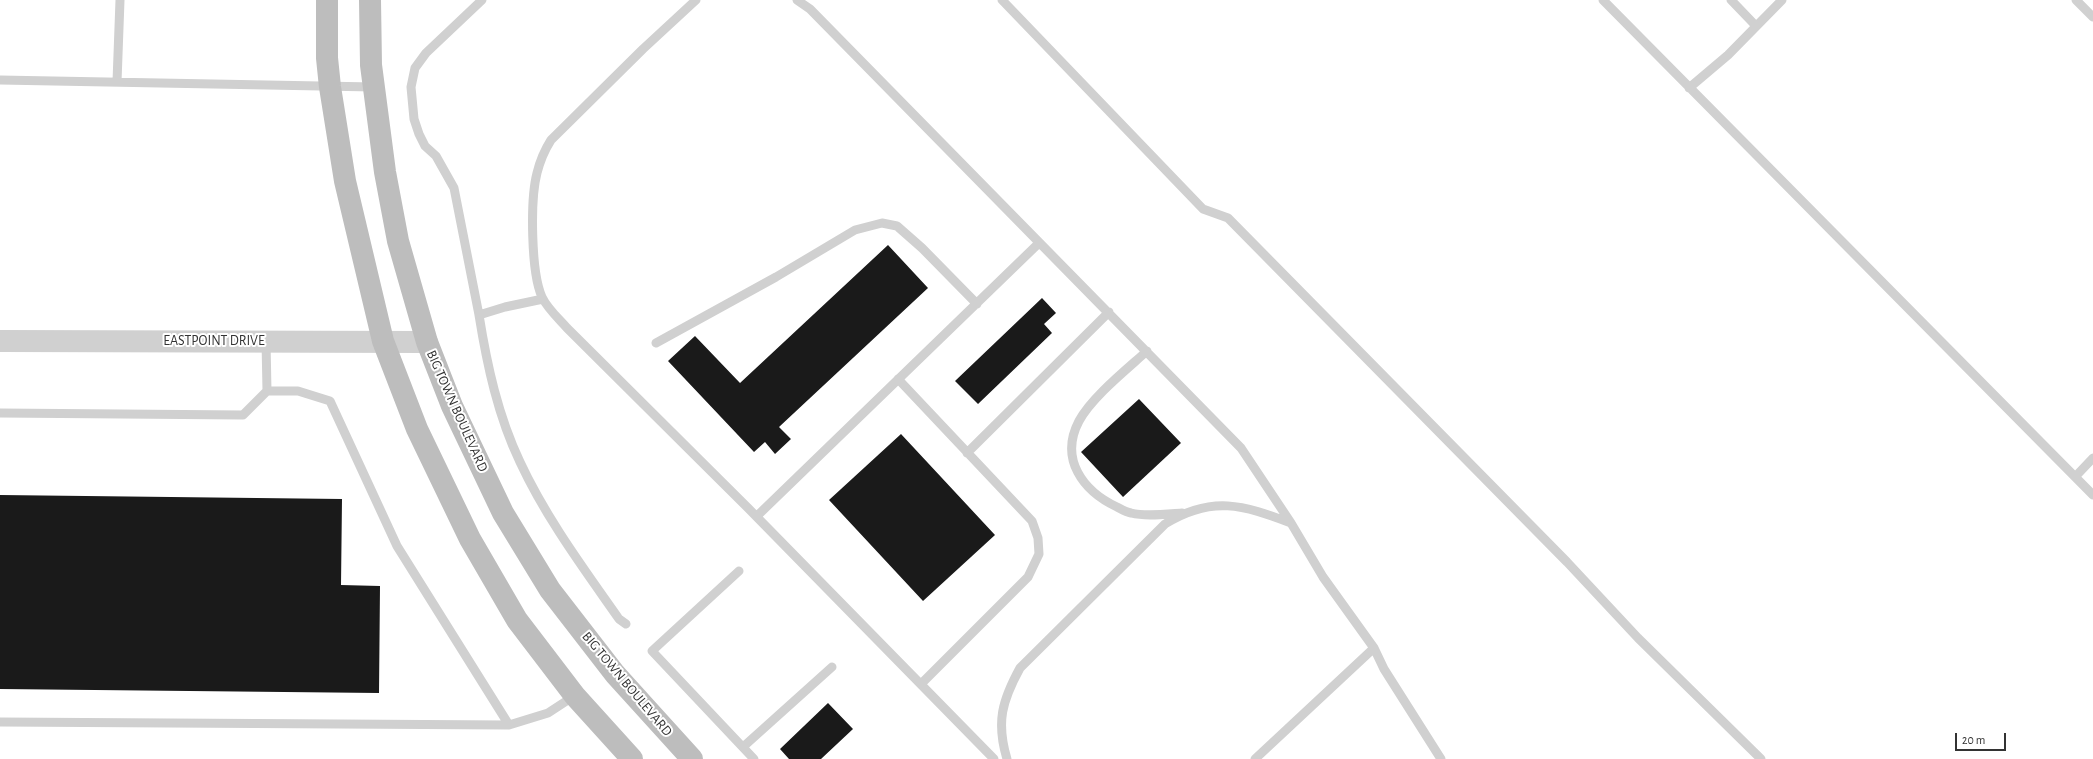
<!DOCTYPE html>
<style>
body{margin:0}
#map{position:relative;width:2093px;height:759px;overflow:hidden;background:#fff;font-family:"Alegreya Sans",sans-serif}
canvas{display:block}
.scale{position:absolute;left:1955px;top:733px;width:51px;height:18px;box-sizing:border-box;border:2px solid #333;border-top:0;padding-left:5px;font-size:12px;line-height:14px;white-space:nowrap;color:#333;-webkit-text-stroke:3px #fff;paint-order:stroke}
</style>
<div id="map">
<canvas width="2093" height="759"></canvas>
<div class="scale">20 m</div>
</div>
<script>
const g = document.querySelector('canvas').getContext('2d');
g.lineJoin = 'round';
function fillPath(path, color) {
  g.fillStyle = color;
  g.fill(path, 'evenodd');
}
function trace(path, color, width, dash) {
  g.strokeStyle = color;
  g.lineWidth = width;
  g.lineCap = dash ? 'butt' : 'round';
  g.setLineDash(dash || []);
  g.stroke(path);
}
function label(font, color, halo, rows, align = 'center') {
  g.font = font + ' "Alegreya Sans",sans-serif';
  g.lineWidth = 4;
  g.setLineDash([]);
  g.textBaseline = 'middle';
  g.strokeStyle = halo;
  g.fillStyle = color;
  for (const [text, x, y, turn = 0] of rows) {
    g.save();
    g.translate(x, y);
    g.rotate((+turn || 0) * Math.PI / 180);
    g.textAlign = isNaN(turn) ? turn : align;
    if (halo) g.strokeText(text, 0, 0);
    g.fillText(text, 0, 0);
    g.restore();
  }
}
fillPath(new Path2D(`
 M888,245L928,288L779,427L791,439L775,454L765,442L754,452L668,361L695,336L740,383Z
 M1042,298L1056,313L1044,324L1052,333L978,404L955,381Z
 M1139,399L1181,443L1123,497L1081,452Z
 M901,434L995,535L923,601L829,500Z
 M0,495L342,499L341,585L380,586L379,693L0,689Z
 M828,703L853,729L821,759H789L780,749Z`), '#1a1a1a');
trace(new Path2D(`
 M482,0L426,53L415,68L411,87L414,119L419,134L425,146L436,156L454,188L479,315L505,307L543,299
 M696,0L643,49L551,140C544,151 540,161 537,173C530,200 531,273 542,297C547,308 559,319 567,328L748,508L994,759
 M797,0L810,9L1241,448L1291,523L1323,577L1374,648L1384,669L1441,759
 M1002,0L1203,209L1228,218L1567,562L1638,638L1761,759
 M1603,0L2093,495
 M1731,0L1756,26
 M2076,0L2093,17
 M0,80L374,87
 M117,82L120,0
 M1689,88L1728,55L1782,0
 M479,315C487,365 498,416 520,462C546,518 584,569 619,619L626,624
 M266,341L267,391
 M656,343L776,277L855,230L882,223L897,226L922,248L977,304
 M1147,351C1126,370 1092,397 1079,421C1059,459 1083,491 1117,507C1121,509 1126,512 1131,513C1147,517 1166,514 1182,513
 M898,379L1032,521L1038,538L1039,554L1028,577L921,684
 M0,413L243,415L267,391H298L330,401L397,546L509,725L548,713L574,696
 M967,453L1109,312
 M2075,477L2093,458
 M757,516L1039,243
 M739,571L652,651L754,759
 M0,722L509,725
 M743,747L832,667
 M1007,759C996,722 1002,701 1020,668L1165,524C1212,495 1243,505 1291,523
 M1255,759L1374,648`), '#d0d0d0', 9);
trace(new Path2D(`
 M0,341L427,342`), '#d0d0d0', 22);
trace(new Path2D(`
 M327,0V58L330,87L345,181L383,341L417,429L470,539L517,620L575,696L632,759
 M370,0L371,65L385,172L398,241L427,342L452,406L503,513L550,590L615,674L692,759`), '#bdbdbd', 22);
label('14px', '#333', '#fff', [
 ["EASTPOINT DRIVE",214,341],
 ["BIG TOWN BOULEVARD",457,411,66],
 ["BIG TOWN BOULEVARD",627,684,50]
]);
</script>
